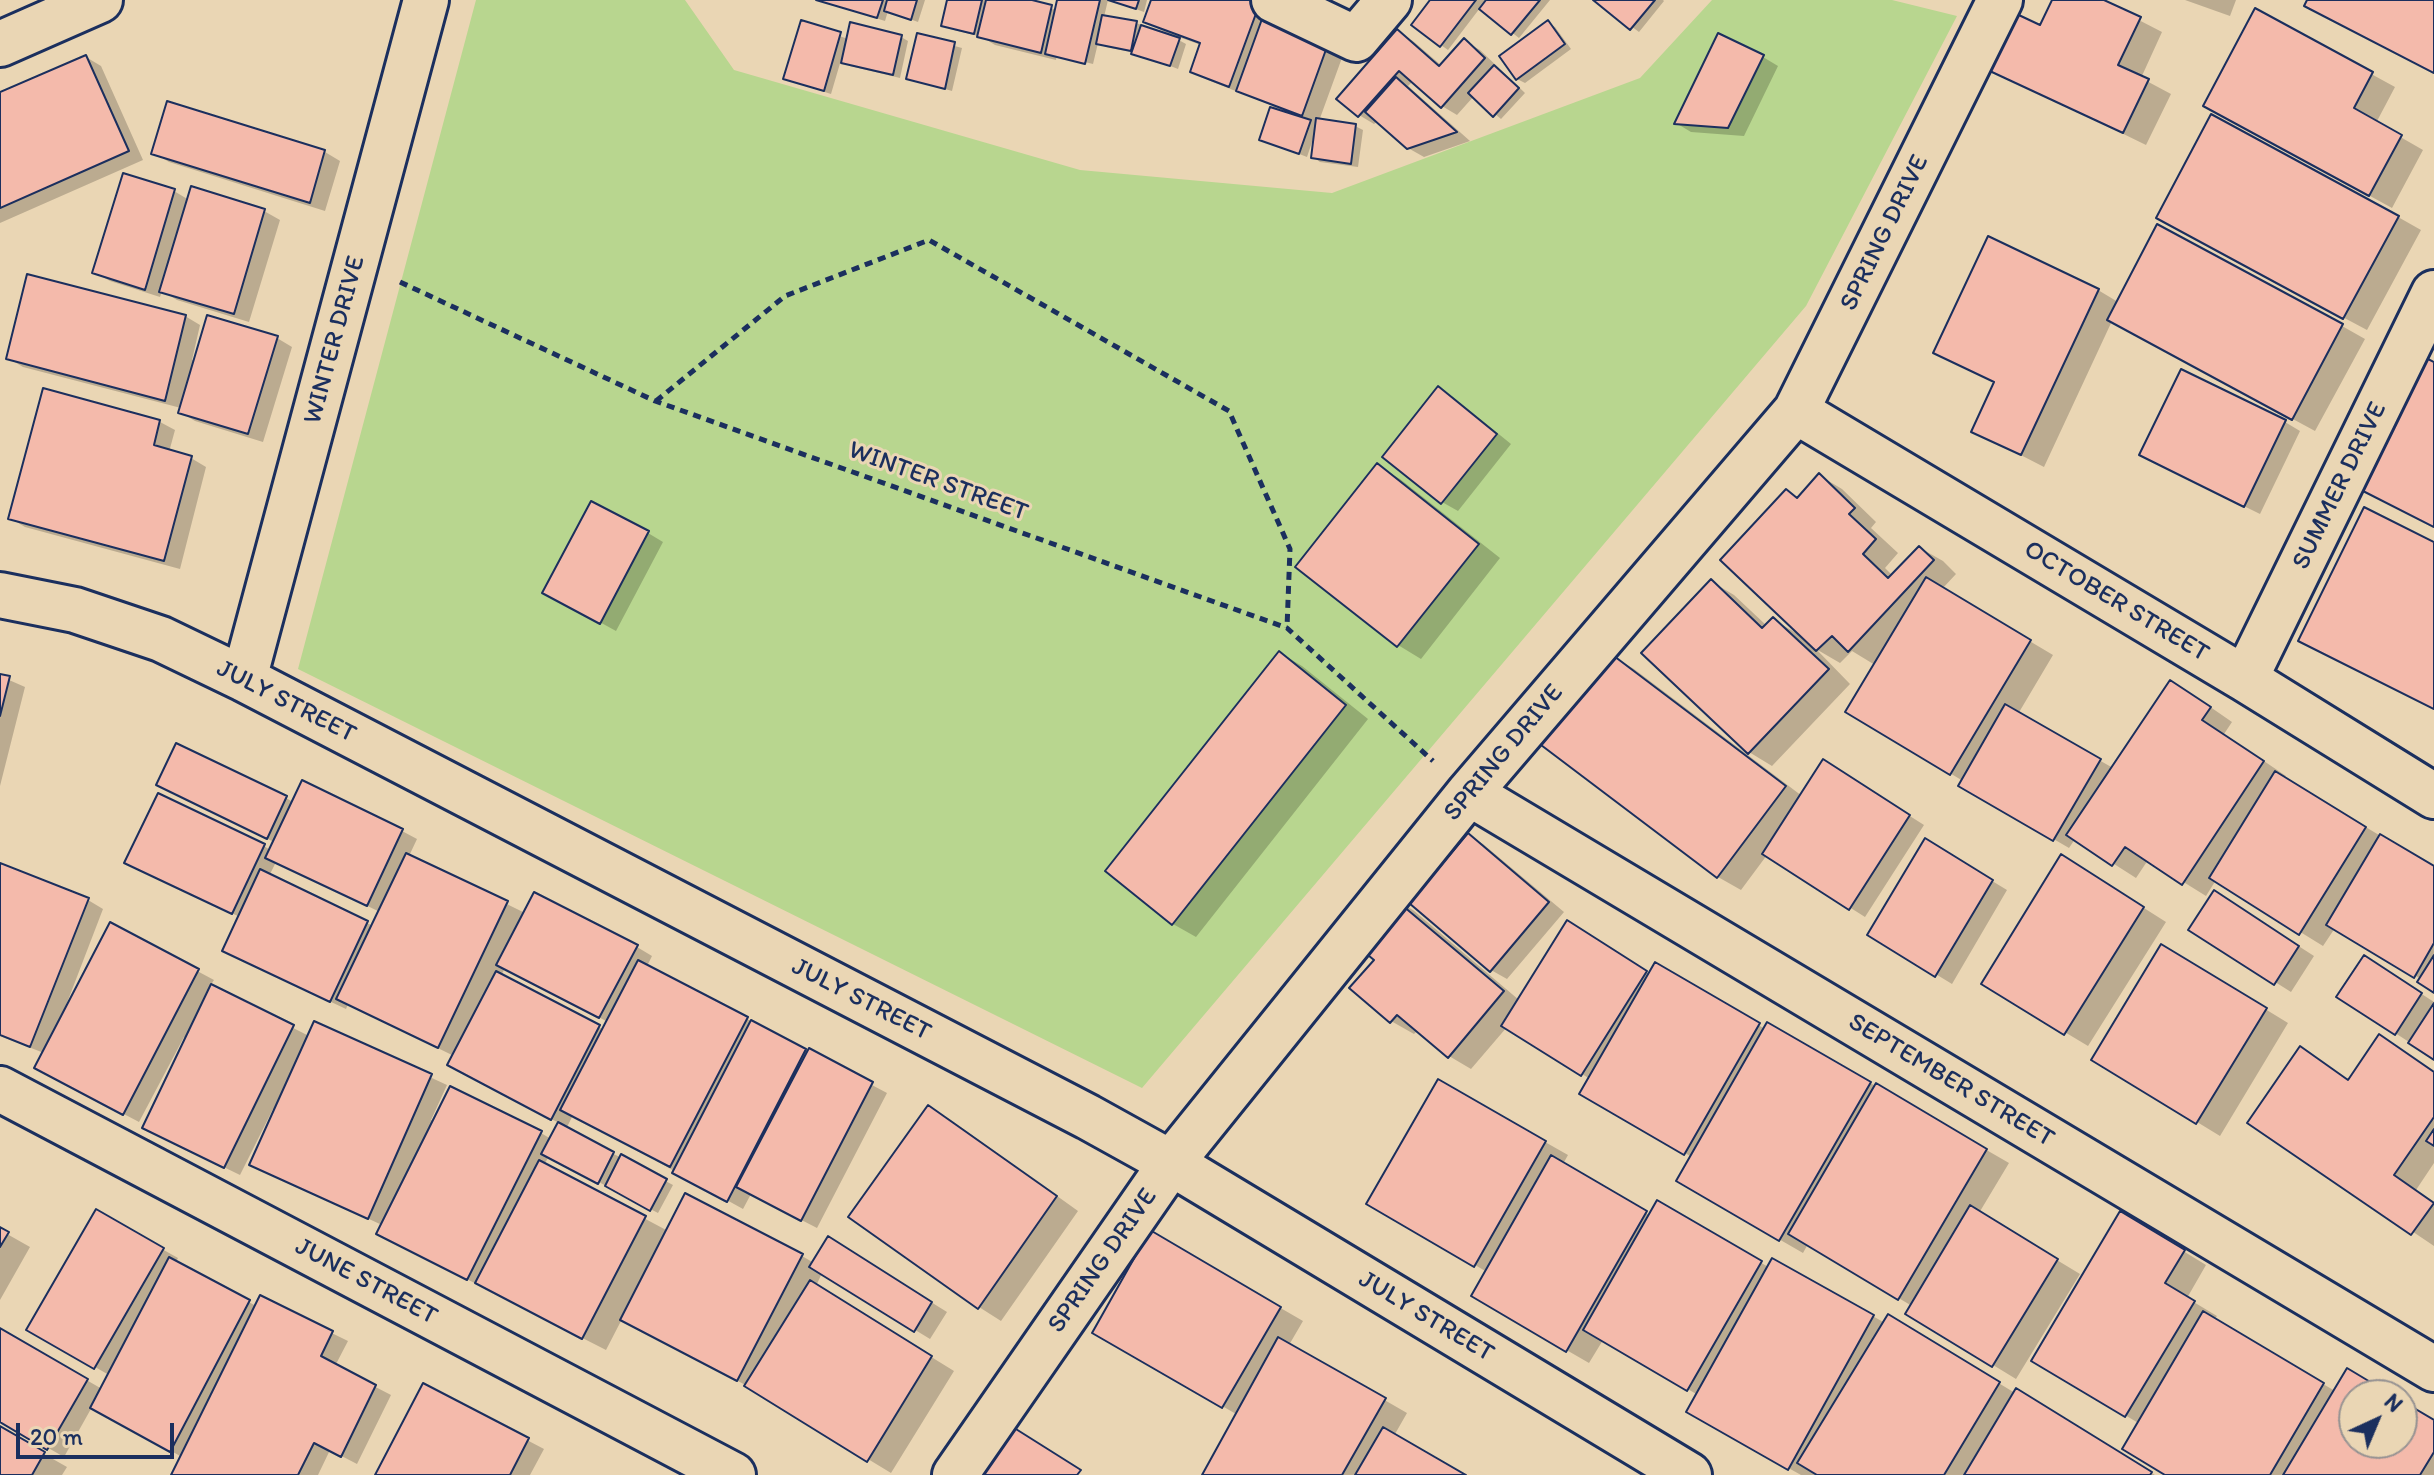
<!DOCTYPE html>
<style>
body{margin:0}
#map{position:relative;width:2434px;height:1475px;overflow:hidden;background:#ead6b4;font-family:Itim,sans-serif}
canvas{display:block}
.north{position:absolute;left:2338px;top:1379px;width:80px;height:80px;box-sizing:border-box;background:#ead6b4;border:2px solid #979392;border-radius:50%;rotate:44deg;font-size:22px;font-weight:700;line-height:32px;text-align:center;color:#1b2f5e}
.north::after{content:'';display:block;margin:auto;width:28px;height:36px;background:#1b2f5e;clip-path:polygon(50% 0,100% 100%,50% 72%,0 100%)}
.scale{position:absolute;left:16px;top:1423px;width:158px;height:36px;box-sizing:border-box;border:4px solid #1b2f5e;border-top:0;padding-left:10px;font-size:24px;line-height:28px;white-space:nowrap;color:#1b2f5e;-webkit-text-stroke:6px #ead6b4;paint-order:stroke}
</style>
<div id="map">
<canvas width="2434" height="1475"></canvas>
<div class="north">N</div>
<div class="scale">20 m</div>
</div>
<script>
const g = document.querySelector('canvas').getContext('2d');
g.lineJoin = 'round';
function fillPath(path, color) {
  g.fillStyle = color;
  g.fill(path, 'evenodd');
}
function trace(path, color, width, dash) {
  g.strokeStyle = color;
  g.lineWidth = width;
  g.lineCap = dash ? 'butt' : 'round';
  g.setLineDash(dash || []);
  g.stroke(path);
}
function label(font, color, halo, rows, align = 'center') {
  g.font = font + ' Itim,sans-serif';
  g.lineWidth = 6;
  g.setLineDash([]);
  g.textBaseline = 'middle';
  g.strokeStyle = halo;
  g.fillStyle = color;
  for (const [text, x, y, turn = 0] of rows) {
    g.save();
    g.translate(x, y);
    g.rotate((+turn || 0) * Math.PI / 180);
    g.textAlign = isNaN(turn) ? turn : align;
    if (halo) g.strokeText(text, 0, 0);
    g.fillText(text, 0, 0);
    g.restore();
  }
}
fillPath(new Path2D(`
 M476,0H685L734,70L1080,170L1332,193L1640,78L1712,0H1892L1957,16L1806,306L1142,1088L298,669Z`), '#b8d68f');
fillPath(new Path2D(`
 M818,0H925L918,22L888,11L885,21Z
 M949,0H1024L1057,10L1059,0H1108L1104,17L1136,23L1168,34L1145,21L1153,0H1260L1343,55L1319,121L1355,126L1363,130L1358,167L1320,162L1313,157L1314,136L1307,157L1261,139L1273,106L1208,80L1192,71L1201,45L1176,36L1175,38L1186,44L1178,69L1140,54L1106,47L1098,43L1093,64L1057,55L1056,60L995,45L982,37L950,29L943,25Z
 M1111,0H1147L1144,12Z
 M1432,0H1550L1519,38L1480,8L1448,50L1441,45Z
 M1596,0H1663L1664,1L1639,32Z
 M2054,0H2100L2162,32L2141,78L2171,94L2146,145L1982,65L2041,28Z
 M2185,0H2236L2230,16Z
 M2256,11L2395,87L2376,123L2423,150L2392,208L2228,118Z
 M802,23L848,39L901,37L908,41L900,78L850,66L841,60L831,94L793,82L786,78Z
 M1548,23L1555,27L1571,49L1525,83L1517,79Z
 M1398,32L1413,41L1442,66L1464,41L1480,50L1525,93L1501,119L1474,96L1457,115L1442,106L1413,81L1408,86L1470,141L1424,157L1408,148L1378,121L1374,124L1359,115Z
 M918,36L962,48L952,91L908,78Z
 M86,57L101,66L143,160L0,223V94Z
 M1763,57L1778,66L1744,136L1691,132L1676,123Z
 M168,104L325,152L340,161L325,211L169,162L154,153Z
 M174,191L189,200L264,211L280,220L249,322L177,300L162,291L160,297L110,281L94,272Z
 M2398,217L2421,230L2367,330L2181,231Z
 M2098,290L2118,302L2342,326L2365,339L2315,431L2112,321L2044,467L1974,431L1996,383L1935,352Z
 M185,316L200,325L192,360L277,338L292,347L263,442L195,421L180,412L181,408L23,367L8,358Z
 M1438,388L1453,397L1511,444L1458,511L1442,502Z
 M160,422L175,430L169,452L191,458L206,467L180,569L25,527L10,518Z
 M2285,422L2300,431L2260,514L2157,463Z
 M1378,466L1400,479L1500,558L1421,659L1398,645Z
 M1820,476L1842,489L1876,522L1871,528L1898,553L1885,568L1893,576L1920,548L1943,561L1956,574L1942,589L2053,655L2018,714L2113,768L2193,695L2232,722L2224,734L2286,776L2284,778L2434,868V991L2421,979L2335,928L2323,946L2216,880L2206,896L2148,860L2136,878L2075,839L2069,848L1961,785L1963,781L1847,711L1875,665L1852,651L1840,663L1816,649L1850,684L1772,766L1749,752L1712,582L1734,595L1767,626L1774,620L1798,634L1787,492L1799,499Z
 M648,533L663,542L616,631L545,592Z
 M1280,653L1302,666L1368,719L1196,937L1173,924L1107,871Z
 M1611,655L1634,669L1802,796L1839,771L1924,825L1865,917L1767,855L1741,890L1718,877L1544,745Z
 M0,676L25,687L0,786Z
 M174,794L286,798L293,802L402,831L417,839L409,856L525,913L637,947L652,956L647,966L887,1093L817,1228L751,1194L743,1209L573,1115L566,1129L673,1185L658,1213L549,1156L544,1165L668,1231L802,1256L814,1263L844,1248L947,1312L930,1339L822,1273L816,1286L954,1371L891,1473L751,1388L622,1319L606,1350L394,1242L382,1225L252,1165L276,1111L273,1109L240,1175L160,1136L187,1038L184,1037L139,1122L52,1076L44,1053L0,1036V865L88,900L103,909L65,1008L67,1009L111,925L214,980L210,986L309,1036L315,1024L447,1085L431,1120L541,1133L551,1139L559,1123L465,1073L454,1056L348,1004L346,1009L240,959V917L142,871L264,846L270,850L274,842ZM276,862L380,912L373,926L269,876ZM505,968L608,1022L604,1030L501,976Z
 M1468,835L1483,844L1564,912L1507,979L1491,970Z
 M1926,841L2007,890L1952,984L1870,934Z
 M2084,870L2166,922L2088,1046L1983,983Z
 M1390,897L1413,910L1519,1000L1583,932L1649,974L1656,965L1765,1029L1768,1024L2009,1163L1979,1213L2080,1274L2016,1379L1908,1313L1912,1306L1808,1244L1803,1253L1678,1181L1692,1157L1582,1094L1590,1079L1507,1027L1471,1069L1449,1056L1418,1030L1414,1034L1391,1021L1376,959Z
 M2230,902L2314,956L2291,992L2191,929Z
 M2185,960L2288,1023L2220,1136L2094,1059Z
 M2380,967L2434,1002V1058L2339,997Z
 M2380,1037L2434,1071V1163L2416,1190L2434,1202V1246L2250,1122L2300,1049L2350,1081Z
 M1439,1082L1568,1155L1563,1164L1651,1216L1658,1203L1770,1268L1773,1260L1885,1323L1911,1330L2015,1393L2039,1404L2155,1475H1821L1817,1472L1815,1475H1801L1688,1412L1698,1395L1603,1340L1589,1363L1473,1296L1487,1272L1369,1203Z
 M928,1107L951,1120L1078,1211L1001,1321L979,1307Z
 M96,1212L178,1258L176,1262L256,1306L260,1298L348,1341L335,1366L391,1395L357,1464L330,1450L318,1475H173L182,1457L92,1407L64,1457L0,1420V1330L102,1389L109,1375L29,1329Z
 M2144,1227L2206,1265L2187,1298L2217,1316L2214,1320L2335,1391L2389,1395H2354V1443H2402V1403L2434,1422V1475H2169L2140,1424L2033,1360Z
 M0,1230L30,1247L0,1300Z
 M1151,1233L1303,1321L1289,1345L1407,1413L1395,1434L1462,1475H1206L1236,1414L1095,1332Z
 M424,1386L544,1449L530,1475H378Z
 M0,1429L67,1467L62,1475H0Z`), '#0003');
const building = new Path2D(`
 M816,0H883L877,18Z
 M887,0H917L911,20L884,11Z
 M947,0H982L974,34L941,26Z
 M986,0H1032L1052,5L1041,53L977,37Z
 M1057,0H1100L1085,64L1045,54Z
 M1108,0H1139L1136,9Z
 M1151,0H1261L1229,87L1190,72L1200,43L1143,22Z
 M1430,0H1476L1440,47L1411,25Z
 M1486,0H1540L1511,35L1479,9Z
 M1593,0H1655L1630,30Z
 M2052,0H2104L2141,17L2118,65L2149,79L2123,133L1979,66L2006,9L2040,25Z
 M2307,0H2434V73L2304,6Z
 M2255,8L2373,72L2354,108L2402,135L2369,196L2203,106Z
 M1102,15L1137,21L1131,51L1096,44Z
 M1262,19L1328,44L1302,116L1236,91Z
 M801,20L841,32L824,91L783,79Z
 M1548,20L1565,44L1516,80L1499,56Z
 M850,22L902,35L893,75L841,63Z
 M1141,25L1180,38L1170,66L1131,54Z
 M1397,29L1439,66L1464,38L1485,58L1441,108L1399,71L1358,117L1336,99Z
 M917,33L955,42L945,89L906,79Z
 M1718,33L1764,55L1728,128L1674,124Z
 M86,55L129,151L0,208V92Z
 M1494,65L1519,88L1493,117L1468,93Z
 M1396,77L1457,132L1407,149L1365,112Z
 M167,101L325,150L310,203L151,154Z
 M1270,107L1311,120L1299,154L1259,140Z
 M2211,114L2399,216L2343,319L2156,218Z
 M1316,118L1356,124L1351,164L1311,158Z
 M123,173L175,189L145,290L92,273Z
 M191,186L265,209L234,314L159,292Z
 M2157,224L2343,324L2292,420L2107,320Z
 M1988,236L2099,289L2021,455L1971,432L1994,382L1933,353Z
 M27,274L186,315L165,401L6,359Z
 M207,315L278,336L248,434L178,413Z
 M2426,358L2434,362V527L2361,490Z
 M2181,369L2286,420L2244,507L2139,455Z
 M1438,386L1497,434L1441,504L1382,457Z
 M43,388L160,420L154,445L192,456L164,561L8,519Z
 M1377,463L1479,544L1397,647L1295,567Z
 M1819,473L1855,508L1849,514L1876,539L1863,554L1888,578L1919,546L1934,560L1848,652L1832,636L1816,651L1720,560L1786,489L1797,498Z
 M591,501L649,531L600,624L542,593Z
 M2364,507L2434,542V709L2298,641Z
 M1926,577L2031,640L1950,775L1845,712Z
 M1711,579L1762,628L1773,617L1829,669L1748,754L1641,653Z
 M1279,651L1346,705L1172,925L1105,871Z
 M1610,653L1786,786L1717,878L1541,745Z
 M0,674L10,676L0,716Z
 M2170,680L2211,707L2202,720L2264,761L2182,885L2125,847L2112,866L2066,835Z
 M2005,704L2101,759L2053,841L1958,786Z
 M176,743L287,796L267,839L156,785Z
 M1823,759L1910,815L1849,910L1762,854Z
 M2275,771L2366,827L2299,935L2209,878Z
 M302,780L403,829L367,906L265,858Z
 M158,793L265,844L232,914L124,863Z
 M1468,833L1549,902L1490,972L1409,903Z
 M2380,834L2434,866V943L2414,978L2326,925Z
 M1925,838L1993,880L1935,977L1867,935Z
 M406,853L508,901L438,1048L336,999Z
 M2061,854L2144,907L2064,1035L1981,984Z
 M0,863L89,898L30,1047L0,1035Z
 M260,869L368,921L330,1002L222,951Z
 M2214,890L2299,946L2274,985L2188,930Z
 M534,892L638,945L599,1018L496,965Z
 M1390,895L1504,991L1448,1058L1397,1015L1390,1023L1349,988L1374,960L1351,941Z
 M1567,920L1647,971L1581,1076L1501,1026Z
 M110,922L199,969L123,1115L34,1068Z
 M2161,944L2267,1008L2196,1124L2091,1060Z
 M2364,955L2422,993L2395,1035L2336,997Z
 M2434,955V993L2417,982Z
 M638,960L748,1017L670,1167L560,1110Z
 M1655,962L1760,1023L1684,1155L1579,1094Z
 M496,971L600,1025L551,1120L447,1065Z
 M211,984L294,1025L224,1168L142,1128Z
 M2434,1003V1060L2408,1043Z
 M751,1020L806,1049L727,1202L672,1173Z
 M314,1021L432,1074L368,1219L249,1165Z
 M1767,1022L1871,1082L1779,1241L1676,1181Z
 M2379,1034L2434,1072V1117L2394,1175L2434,1203L2411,1235L2247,1123L2300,1046L2348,1080Z
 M809,1048L873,1082L801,1221L736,1187Z
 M1438,1079L1546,1141L1474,1267L1366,1204Z
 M1876,1083L1987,1149L1898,1300L1788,1234Z
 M450,1086L542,1131L467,1280L376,1234Z
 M928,1105L1057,1196L978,1309L848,1217Z
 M558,1122L614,1152L598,1184L541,1154Z
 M2434,1129V1146L2426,1141Z
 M621,1154L667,1179L650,1211L605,1186Z
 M1551,1155L1647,1211L1566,1352L1471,1296Z
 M539,1160L646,1216L582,1339L475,1283Z
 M685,1193L803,1254L737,1381L620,1320Z
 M1657,1200L1762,1261L1687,1391L1583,1330Z
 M1970,1205L2058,1259L1992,1367L1905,1314Z
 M96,1209L164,1248L94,1369L26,1330Z
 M2120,1211L2185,1250L2165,1283L2195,1301L2125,1417L2031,1361Z
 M0,1227L9,1232L0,1247Z
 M1150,1230L1281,1307L1222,1408L1092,1333Z
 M828,1236L932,1302L914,1332L809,1267Z
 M169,1257L250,1300L170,1452L90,1408Z
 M1772,1258L1874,1315L1788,1470L1686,1412Z
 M810,1280L932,1356L867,1462L744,1386Z
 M260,1295L333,1331L321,1356L376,1385L341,1457L314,1443L298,1475H171Z
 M2203,1311L2324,1383L2270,1475H2165L2122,1449Z
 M1888,1314L2000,1382L1944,1475H1817L1797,1463Z
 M0,1328L88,1379L47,1450L0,1422Z
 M1278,1337L1386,1398L1342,1475H1202Z
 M2347,1368L2392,1395H2354V1443H2402V1401L2434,1420V1452L2420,1475H2283Z
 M423,1383L529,1438L510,1475H375Z
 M2016,1388L2152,1472L2150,1475H1964Z
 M1000,1419L1081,1470L1077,1475H965Z
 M0,1426L45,1452L32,1475H0Z
 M1383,1427L1466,1475H1355Z`);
fillPath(building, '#f4baab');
trace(building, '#1b2f5e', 2);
const minor = new Path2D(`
 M1274,0L1356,39L1389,0
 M0,44L100,0
 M1796,411L2245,679L2434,796
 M0,595L75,610L161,639L244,679L1088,1117L1171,1163L1689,1475
 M244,679L426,0
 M2245,679L2434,293
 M1469,793L2434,1369
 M0,1089L733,1475
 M955,1475L1171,1163L1469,793L1796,411L2000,0`);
trace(minor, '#1b2f5e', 50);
trace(new Path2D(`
 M400,282L655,401L1287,628L1433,761
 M656,401L785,296L929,240L1229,411L1290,549L1287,628`), '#1b2f5e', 5, [8, 6]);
trace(minor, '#ead6b4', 44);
label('26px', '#1b2f5e', '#ead6b4', [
 ["SPRING DRIVE",1885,233,-64],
 ["WINTER DRIVE",335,340,-75],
 ["WINTER STREET",938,482,20],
 ["SUMMER DRIVE",2340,486,-64],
 ["OCTOBER STREET",2116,602,31],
 ["JULY STREET",286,702,27],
 ["SPRING DRIVE",1504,753,-50],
 ["JULY STREET",861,1000,27],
 ["SEPTEMBER STREET",1951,1081,31],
 ["SPRING DRIVE",1103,1261,-55],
 ["JUNE STREET",366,1282,28],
 ["JULY STREET",1426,1317,31]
]);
</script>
